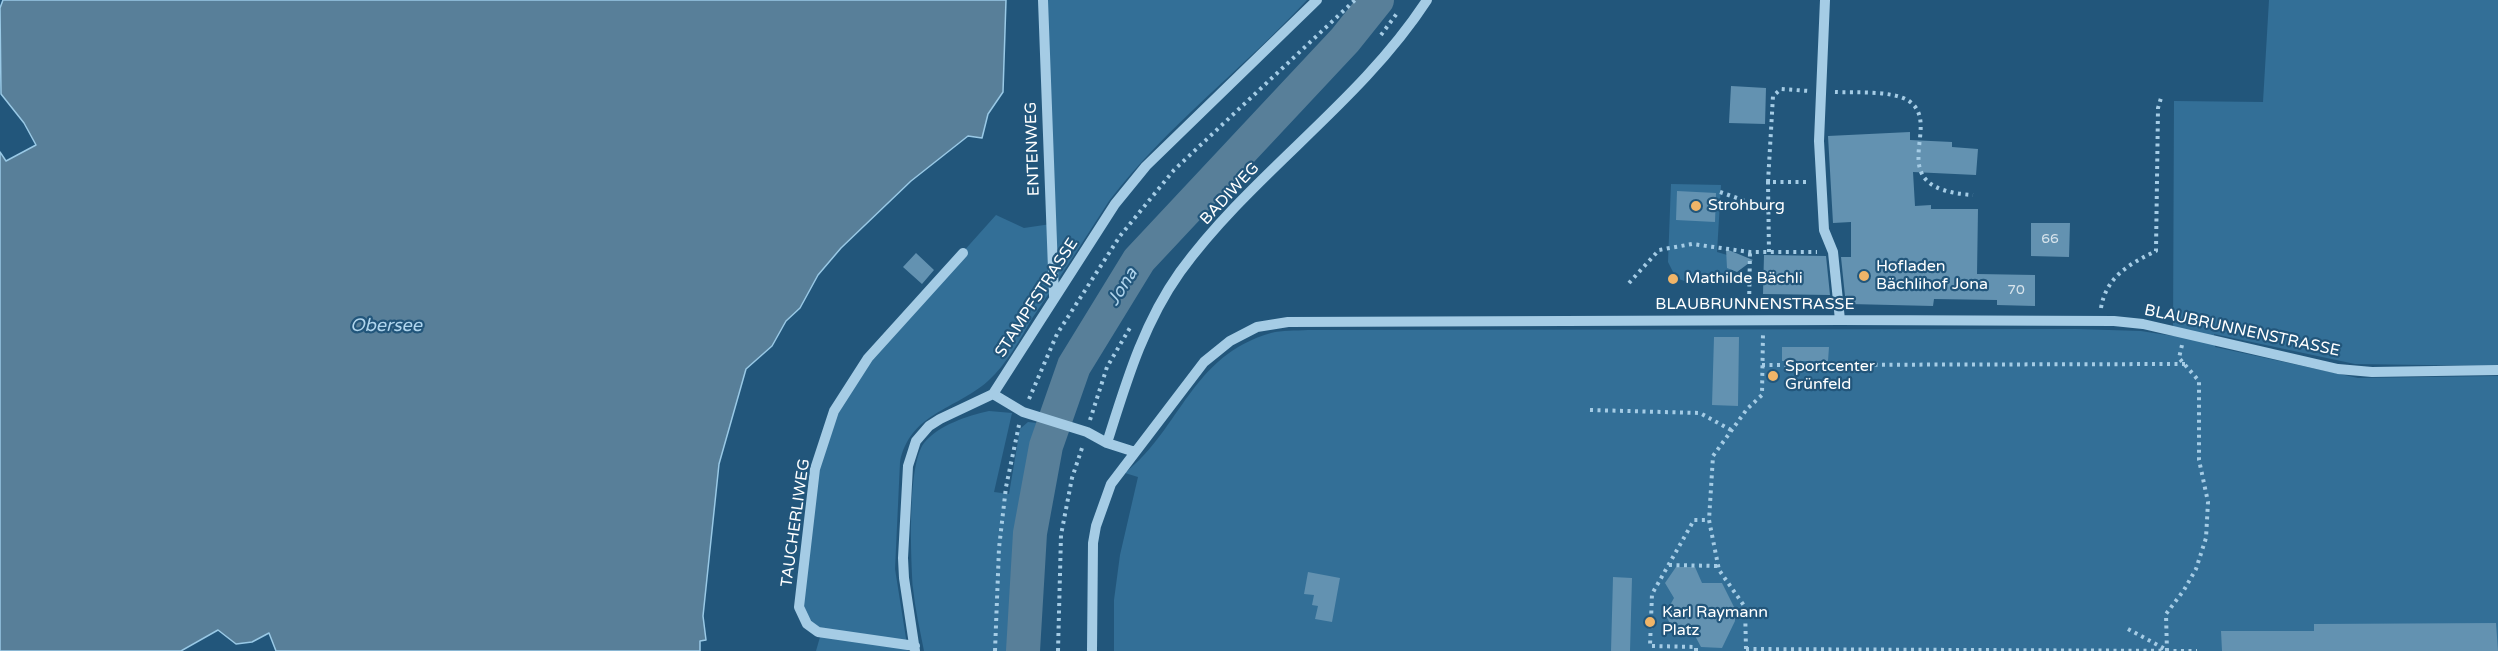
<!DOCTYPE html>
<meta charset="utf-8">
<style>
body{margin:0}
canvas{display:block;background:#22567b}
</style>
<canvas width="2498" height="651"></canvas>
<script>
const g = document.querySelector('canvas').getContext('2d');
g.lineJoin = 'round';
function fillPath(path, color) {
  g.fillStyle = color;
  g.fill(path, 'evenodd');
}
function trace(path, color, width, dash) {
  g.strokeStyle = color;
  g.lineWidth = width;
  g.lineCap = dash ? 'butt' : 'round';
  g.setLineDash(dash || []);
  g.stroke(path);
}
function label(font, color, halo, rows, align = 'center') {
  g.font = font + ' "Varela Round",sans-serif';
  g.lineWidth = 4.5;
  g.setLineDash([]);
  g.textBaseline = 'middle';
  g.strokeStyle = halo;
  g.fillStyle = color;
  for (const [text, x, y, turn = 0] of rows) {
    g.save();
    g.translate(x, y);
    g.rotate((+turn || 0) * Math.PI / 180);
    g.textAlign = isNaN(turn) ? turn : align;
    if (halo) g.strokeText(text, 0, 0);
    g.fillText(text, 0, 0);
    g.restore();
  }
}
fillPath(new Path2D(`
 M1043,0H1307C1243,69 1166,126 1109,201C1084,240 1059,279 1033,317C1020,339 1007,364 988,381C955,410 910,413 900,462L895,569L908,651H816L820,637L799,607L815,469L834,411L868,358L996,215L1024,228L1051,224Z
 M2269,0H2498V366L2355,364L2214,334L2215,347L2358,378L2498,376V651H1114V600L1120,555L1138,477L1125,473C1182,427 1191,356 1271,333C1282,330 1296,331 1308,330L2076,329L2141,331L2173,336L2174,101L2263,102Z
 M1671,184L1721,185L1717,252L1734,257L1733,283H1690L1676,278L1668,262Z
 M989,411L1012,413L994,492L1009,494L1020,429L1028,422L1037,423C1023,499 1015,574 1013,651H924C920,630 915,609 913,588C911,559 907,465 924,443C939,425 967,416 989,411Z`), '#336f97');
const water = new Path2D(`
 M3,0H1006L1003,92L988,114L982,138L968,136L911,181L841,248L818,275L800,308L786,321L772,346L746,369L719,464L703,616L706,640L700,641V651H276L269,633L252,642L236,644L218,630L181,651H0V152L6,161L36,145L24,123L1,94L0,8Z`);
fillPath(water, '#587f99');
trace(water, '#99c9e6', 1.5);
trace(new Path2D(`
 M1023,651L1030,533L1046,446L1074,366L1139,260L1345,40L1377,0`), '#587f99', 34);
fillPath(new Path2D(`
 M1731,86L1766,88L1765,124L1729,123Z
 M1910,132V140L1952,142V147L1978,149L1976,175L1913,172L1915,206L1931,205V209H1978L1977,274L2035,275V306L1997,305V300L1934,299L1933,306L1850,304V296H1845L1841,257H1851V222L1833,223L1828,136Z
 M1677,191L1716,193L1715,222L1676,220Z
 M2031,223H2070L2069,257L2031,256Z
 M1726,249L1753,260L1737,272L1727,268Z
 M916,253L934,270L922,284L903,267Z
 M1764,255L1826,256L1830,295L1763,294Z
 M1714,337H1739L1738,406L1712,405Z
 M1782,347H1829L1828,361H1782Z
 M1676,567H1695L1702,583H1722L1734,607L1735,621L1722,648L1701,647L1693,632L1674,631L1665,614L1674,598L1665,583Z
 M1308,572L1340,578L1332,622L1315,619L1318,606L1312,605L1314,595L1304,594Z
 M1613,577L1632,578L1630,651H1611Z
 M2496,623L2498,651H2222L2221,631H2314V624Z`), '#6392b1');
trace(new Path2D(`
 M1381,35L1398,12
 M1835,92C1855,93 1892,90 1909,101C1945,126 1877,189 1973,195
 M1768,182L1773,96L1781,89L1809,91
 M1720,192L1768,209
 M1769,252L1768,182H1808
 M1629,283L1659,250L1692,244L1750,252H1817
 M2101,308C2106,277 2129,264 2156,251L2158,108L2161,98
 M1749,309L1750,252
 M1762,365L2185,364
 M1029,399L1057,334L1120,236L1174,170L1355,0
 M1590,410L1700,413L1731,430
 M1090,420L1107,367L1131,326
 M1669,565L1718,566
 M2128,629L2167,650
 M1746,649L2197,651
 M1746,649L1745,607L1719,570L1709,520L1713,456L1747,409L1762,395L1763,333
 M995,651L999,548L1006,487L1019,425
 M1058,651L1061,535L1072,478L1083,445
 M1696,651V647L1650,646L1652,594L1694,520H1709
 M2167,651L2166,614L2184,590L2196,569L2206,538L2208,502L2199,460V381L2179,358L2182,345`), '#a5cce5', 4, [3, 4.5]);
trace(new Path2D(`
 M1043,0L1054,296
 M1825,0L1819,141L1824,230L1833,252L1840,320
 M993,394L1023,412L1087,432L1107,443L1135,452
 M1107,443C1126,383 1143,324 1180,272C1252,173 1360,103 1427,0
 M915,646L818,632L807,624L799,607L815,469L834,411L868,358L963,253
 M915,651L904,578L903,558L908,466L916,441L929,426L940,419L993,394L1115,204L1146,166L1317,0
 M1092,651L1093,543L1096,526L1111,484L1204,362L1230,341L1257,327L1288,322L1840,320L2114,321L2143,324L2338,369L2372,372L2498,370`), '#a5cce5', 10);
for (const [x, y, r, color] of [
 [1696,206,6,"#f1b568"],
 [1864,276,6,"#f1b568"],
 [1673,279,6,"#f1b568"],
 [1773,376,6,"#f1b568"],
 [1650,622,6,"#f1b568"]
]) {
  const dot = new Path2D();
  dot.arc(x, y, r, 0, 2 * Math.PI);
  g.fillStyle = color;
  g.fill(dot);
  trace(dot, '#22567b', 2);
}
label('14px', '#d8e4ec', null, [
 ["66",2050,239],
 ["70",2016,290]
]);
label('16px', '#fff', '#22567b', [
 ["ENTENWEG",1033,149,-92],
 ["BADIWEG",1230,194,-47],
 ["STAMPFSTRASSE",1037,298,-57],
 ["BLAUBRUNNENSTRASSE",1755,305],
 ["BLAUBRUNNENSTRASSE",2242,331,12],
 ["TAUCHERLIWEG",796,523,-82]
]);
label('16px', '#fff', '#22567b', [
 ["Strohburg",1708,206],
 ["Hofladen",1876,267],
 ["Bächlihof Jona",1876,285],
 ["Mathilde Bächli",1685,279],
 ["Sportcenter",1785,367],
 ["Grünfeld",1785,385],
 ["Karl Raymann",1662,613],
 ["Platz",1662,631]
], 'left');
label('italic 18px', '#b0d5ed', '#22567b', [
 ["Jona",1123,287,-58],
 ["Obersee",386,326]
]);
</script>
